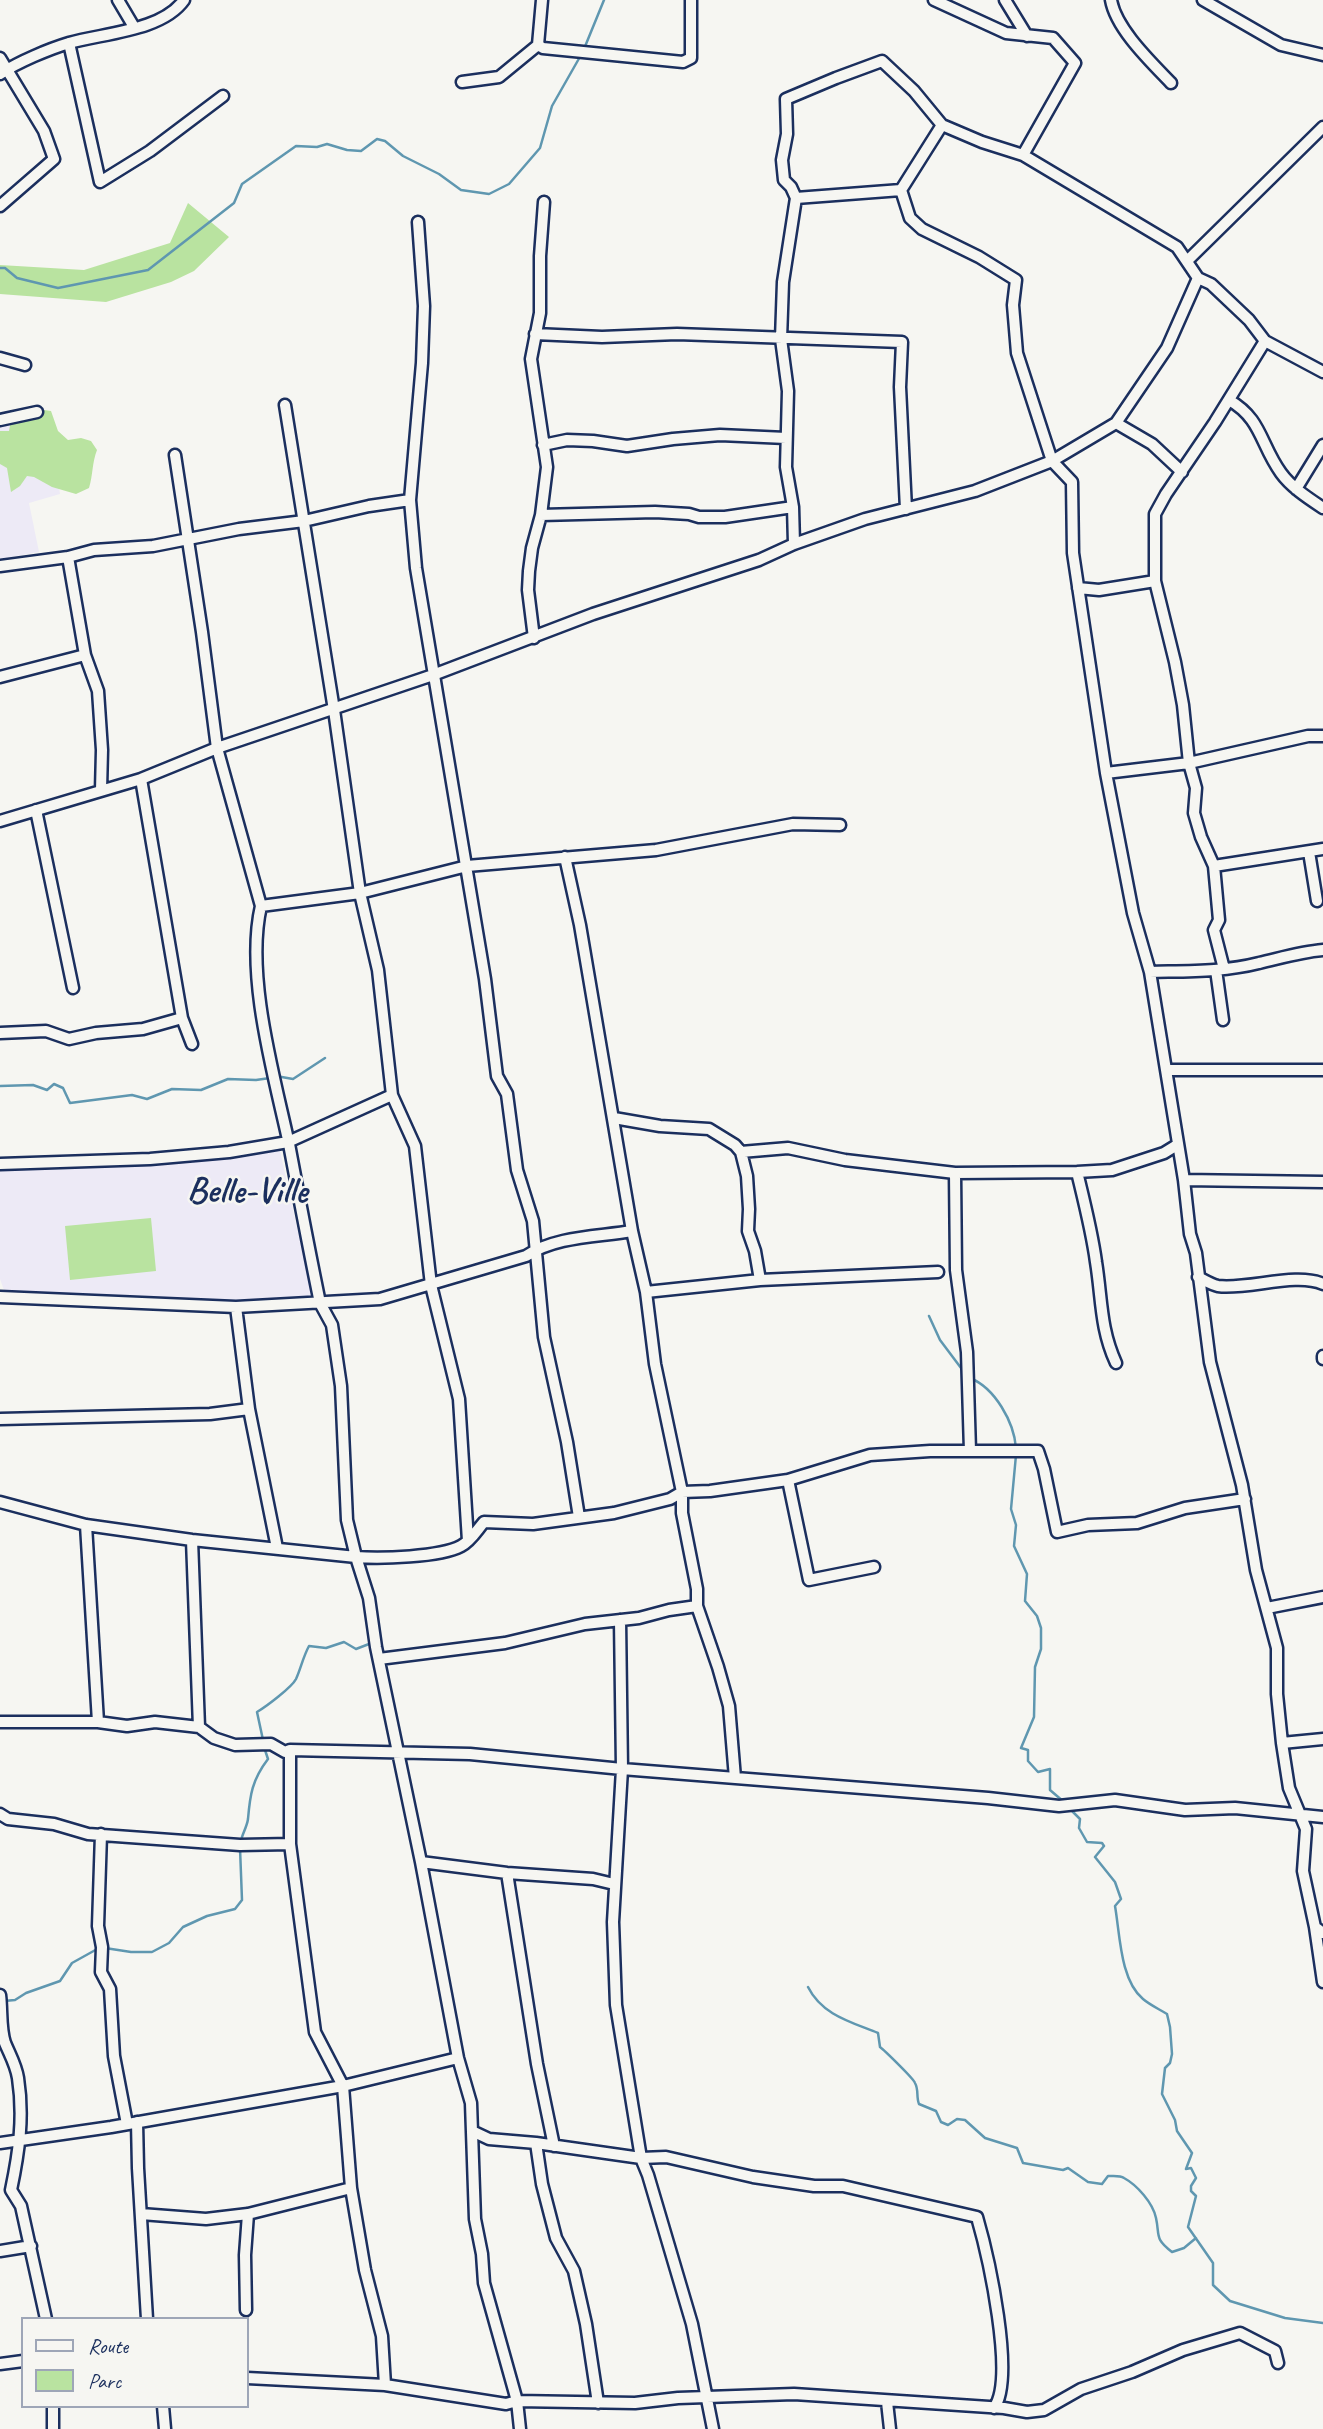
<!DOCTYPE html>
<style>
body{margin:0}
#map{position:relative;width:1323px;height:2429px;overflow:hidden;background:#f6f6f2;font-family:Caveat,sans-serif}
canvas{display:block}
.legend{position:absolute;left:21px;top:2317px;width:228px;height:91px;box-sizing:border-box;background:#f6f6f2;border:2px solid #9ea6b7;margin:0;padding:9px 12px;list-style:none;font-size:21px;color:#1b2f5e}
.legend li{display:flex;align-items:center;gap:14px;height:35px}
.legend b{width:35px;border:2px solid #9ea6b7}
</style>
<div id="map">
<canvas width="1323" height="2429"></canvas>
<ul class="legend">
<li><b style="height:9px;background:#f6f6f2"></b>Route</li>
<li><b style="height:19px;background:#b9e3a0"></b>Parc</li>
</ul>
</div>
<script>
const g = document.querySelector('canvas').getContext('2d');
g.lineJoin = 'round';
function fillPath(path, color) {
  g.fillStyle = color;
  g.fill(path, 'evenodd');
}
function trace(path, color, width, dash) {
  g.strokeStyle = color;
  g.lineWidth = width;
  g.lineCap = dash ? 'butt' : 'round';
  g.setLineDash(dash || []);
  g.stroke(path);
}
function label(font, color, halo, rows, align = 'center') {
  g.font = font + ' Caveat,sans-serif';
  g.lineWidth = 5;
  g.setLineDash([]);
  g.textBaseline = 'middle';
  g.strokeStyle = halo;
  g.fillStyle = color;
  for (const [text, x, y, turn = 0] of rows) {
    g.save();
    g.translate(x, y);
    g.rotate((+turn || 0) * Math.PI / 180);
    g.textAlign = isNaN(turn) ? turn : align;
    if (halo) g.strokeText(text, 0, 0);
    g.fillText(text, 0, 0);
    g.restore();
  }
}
fillPath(new Path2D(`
 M48,415L60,494L29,503L39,552L0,559V423Z
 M279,1146L313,1301L238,1304L5,1293L0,1279V1168Z`), '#edeaf6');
fillPath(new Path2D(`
 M188,203L229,237L194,271L171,282L106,302L0,294V265L84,270L170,243Z
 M44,410L51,411L58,431L68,440L81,438L91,441L97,450C92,463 93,475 89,488L76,494L52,487L34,477L27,476L20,486L11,492L7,468L0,464V431H9L11,420Z
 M151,1218L156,1271L70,1280L65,1226Z`), '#b9e3a0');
trace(new Path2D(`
 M584,49L604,0
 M0,268H5L17,278L58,288L148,270L234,203L242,184L296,146L317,147L327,144L347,150L361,151L377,139L385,141L403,156L439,174L461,190L489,194L509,184L540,148L552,106L581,55
 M276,1076L293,1079L325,1058
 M0,1086L33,1085L47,1090L54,1084L63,1088L70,1103L132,1095L147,1099L172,1089L201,1090L228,1079L256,1080L270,1078
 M929,1316L940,1340L964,1372
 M970,1378C995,1388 1014,1422 1016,1448
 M1016,1455L1011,1509L1016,1525L1014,1546L1027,1574L1025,1601L1037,1616L1041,1628V1649L1035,1667L1034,1717L1021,1748L1028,1750V1761L1038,1772L1050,1769V1790L1064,1802
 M263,1740L257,1712C267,1706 292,1687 296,1679C301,1668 303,1657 309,1646L326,1648L344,1642L356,1649L369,1644
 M1068,1807L1080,1819L1079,1828L1087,1842L1102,1843L1104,1846L1095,1857L1115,1882L1121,1899L1115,1906C1120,1934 1120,1980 1143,1999C1150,2005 1159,2009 1167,2014L1170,2027L1172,2054L1170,2063L1165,2068L1162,2094L1175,2120L1177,2131L1192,2153L1186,2169L1191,2168L1196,2178L1191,2186V2191L1196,2196L1188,2227L1213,2263V2285L1230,2301L1285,2318L1323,2323
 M241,1841C242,1834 247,1827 248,1819C250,1795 252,1780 268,1759L264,1747
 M105,1948L131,1952H152L169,1943L183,1927L207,1916L235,1909L242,1900L240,1848
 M808,1987C822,2015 851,2022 878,2033L880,2047C884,2050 914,2079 915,2083C919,2090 916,2097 919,2104L936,2111L941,2122L948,2125L957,2119L965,2120L985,2138L1017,2148L1023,2163L1063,2170L1068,2168L1088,2182L1102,2184L1108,2176C1113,2176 1120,2175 1124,2178C1137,2185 1153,2203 1156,2218C1160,2236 1154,2238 1172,2252L1184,2248L1196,2238
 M4,2001L15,2000L26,1993L60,1981L72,1963L99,1948`), '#5f97b0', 2.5);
const street = new Path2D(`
 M118,0L134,27
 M934,0L1006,33L1053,38L1075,63L1023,155
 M1005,0L1027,36
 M1111,0C1116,29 1151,62 1171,83
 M1203,0L1281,45L1323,55
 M69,43L100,182L150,151L223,96
 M538,45L543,48L683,62L691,58V0
 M0,58L44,131L54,159L0,206
 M0,74C18,62 49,49 69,43C104,33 162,31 184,0
 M462,82L499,77L538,45L542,0
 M901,190L910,218L922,229L979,257L1016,280L1013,305L1017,353L1052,461L1072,482L1073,553L1106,773L1133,913L1150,972L1184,1180L1190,1234L1196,1253L1210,1362L1242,1485L1256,1570L1277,1648V1694L1282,1743L1289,1788L1306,1829L1303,1871L1315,1927L1323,1933
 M901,190L942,125
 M796,198L901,190
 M418,222L424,306L422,363L410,500L416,568L485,979L497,1076L507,1094L517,1170L533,1221L544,1337L567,1442L579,1517
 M1187,261L1323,127
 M535,334L602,337L677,334L902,342L900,387L906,509
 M0,358L25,365
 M1229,400C1262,419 1260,444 1281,473C1291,487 1308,498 1323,508
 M0,420L37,412
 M1116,423L1152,444L1182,472
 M543,445L567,440L593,441L627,446L673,439L720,435L786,438
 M175,455L202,632L217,748L261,906L360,893L467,866L656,850L793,824L840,825
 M1296,489L1323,445
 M541,515L655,512L689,514L699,517H725L793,507
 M794,544L793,507L786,467L788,391L781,339L783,282L796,198L791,187L784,180L782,160L787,134L786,99L836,78L882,61L914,91L942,125L982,142L1023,155L1177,247L1198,278L1211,284L1249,320L1265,341L1323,372
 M68,557L85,655L98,691L102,750L101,790
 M0,566L68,557L94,550L153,546L239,529L304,521L369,506L410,500
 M1078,588L1099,590L1155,581
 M534,638L528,590L529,571L532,548L541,515L547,467L531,359L540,313V256L544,202
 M0,677L85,655
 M1106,773L1189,763L1308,736H1323
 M141,779L182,1018L192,1044
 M36,810L73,988
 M0,821L141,779L217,748L433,675L593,614L759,560L794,544L865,519L975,491L1052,461L1116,423L1167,348L1198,278
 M1309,852L1317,901
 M565,857L580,925L632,1231L646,1292L655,1364L682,1492V1513L697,1589V1606L718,1667L729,1706L735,1778
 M1214,866L1323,849
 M261,906C245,975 274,1075 289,1144C299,1197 309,1250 320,1303L332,1325L341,1386L347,1520L356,1557C381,1559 440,1557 461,1546C471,1541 477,1530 484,1522L533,1524L614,1513L670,1499L682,1492L710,1491L788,1480L870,1455L930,1451H1038L1044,1469L1057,1532L1088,1525L1137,1523L1185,1508L1245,1499
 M1224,969L1214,930L1219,920L1214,866L1201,837L1194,813L1196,788L1189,763L1183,705L1175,662L1155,581V514L1166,494L1215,422L1265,341
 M1216,970L1223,1020
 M1150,972C1187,971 1224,972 1259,963C1281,958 1300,952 1323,950
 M0,1033L46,1031L69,1039L96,1033L143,1029L182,1018
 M1166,1070H1323
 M392,1095L415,1146L431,1285L459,1399L468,1541
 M614,1118L660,1126L709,1129L735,1145L741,1152L747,1176L749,1209L748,1231L755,1251L760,1280
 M741,1152L788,1148L845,1160L955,1173L1077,1172L1112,1170L1164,1153L1177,1145
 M0,1164L150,1159L229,1152L288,1142L392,1095L378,970L360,893L334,710L285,405
 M1077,1172C1084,1201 1092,1232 1096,1262C1102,1299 1100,1328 1116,1363
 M955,1173L956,1270L967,1352L970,1451
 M1184,1180L1323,1182
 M1198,1277C1204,1280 1212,1285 1218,1286C1248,1290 1296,1272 1323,1284
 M646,1292L760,1280L938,1272
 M0,1297L236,1307L380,1299L526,1256C556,1236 597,1237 632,1231
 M236,1307L249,1409L277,1548
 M1323,1356V1359
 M0,1419L210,1414L249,1409
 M788,1480L809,1580L874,1567
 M0,1502L86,1525L192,1540L356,1557L369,1598L376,1647L421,1862L458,2058L471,2103L475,2219L482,2254L484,2283L517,2401L520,2429
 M86,1525L98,1722
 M192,1540L199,1727
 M1267,1608L1323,1597
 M620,1620L622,1769L613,1922L616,2005L641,2158L648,2175L692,2324L713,2429
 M379,1659L505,1643L585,1624L639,1618L669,1610L697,1606
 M0,1722H98L127,1726L155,1722L199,1727L214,1738L235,1745L271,1744L285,1752L290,1750
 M1282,1743L1323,1739
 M0,1814L8,1819L54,1824L88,1834L240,1845L290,1844
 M101,1834L98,1926L102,1947L101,1972L110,1989L114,2056L127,2124
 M421,1862L507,1873L593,1879L614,1884
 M507,1873L537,2064L554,2146
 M1315,1927L1323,1982
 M0,1995C2,2010 0,2028 5,2043C10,2055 16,2065 18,2078C24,2117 19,2152 11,2190L21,2206L46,2319
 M137,2122L138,2168L147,2319
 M472,2131L489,2139L536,2143L641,2158L666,2157L753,2177L814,2186H843L977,2217C988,2255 1016,2378 994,2408
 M0,2143L111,2127L343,2086L458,2058
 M536,2143L542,2184L556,2238L574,2271L586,2324L598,2403
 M351,2188L365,2270L382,2336L385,2385
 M141,2214L206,2219L248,2214L351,2188L343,2086L315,2032L290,1844V1750L470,1754L622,1769L988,1798L1059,1806L1115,1800L1185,1810L1235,1808L1323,1817
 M0,2251L31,2246
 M246,2310L245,2255L248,2214
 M0,2364L23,2361
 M247,2378L385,2385L506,2404L517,2401L635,2403L678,2398L794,2394L1004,2408L1027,2412L1044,2410L1081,2389L1132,2372L1183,2350L1240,2333L1275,2351L1278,2363
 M887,2402L890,2429
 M53,2406V2429
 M163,2406L165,2429`);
trace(street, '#1b2f5e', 15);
trace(street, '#f6f6f2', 10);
label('bold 37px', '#1b2f5e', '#f6f6f2', [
 ["Belle-Ville",247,1192]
]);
</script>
